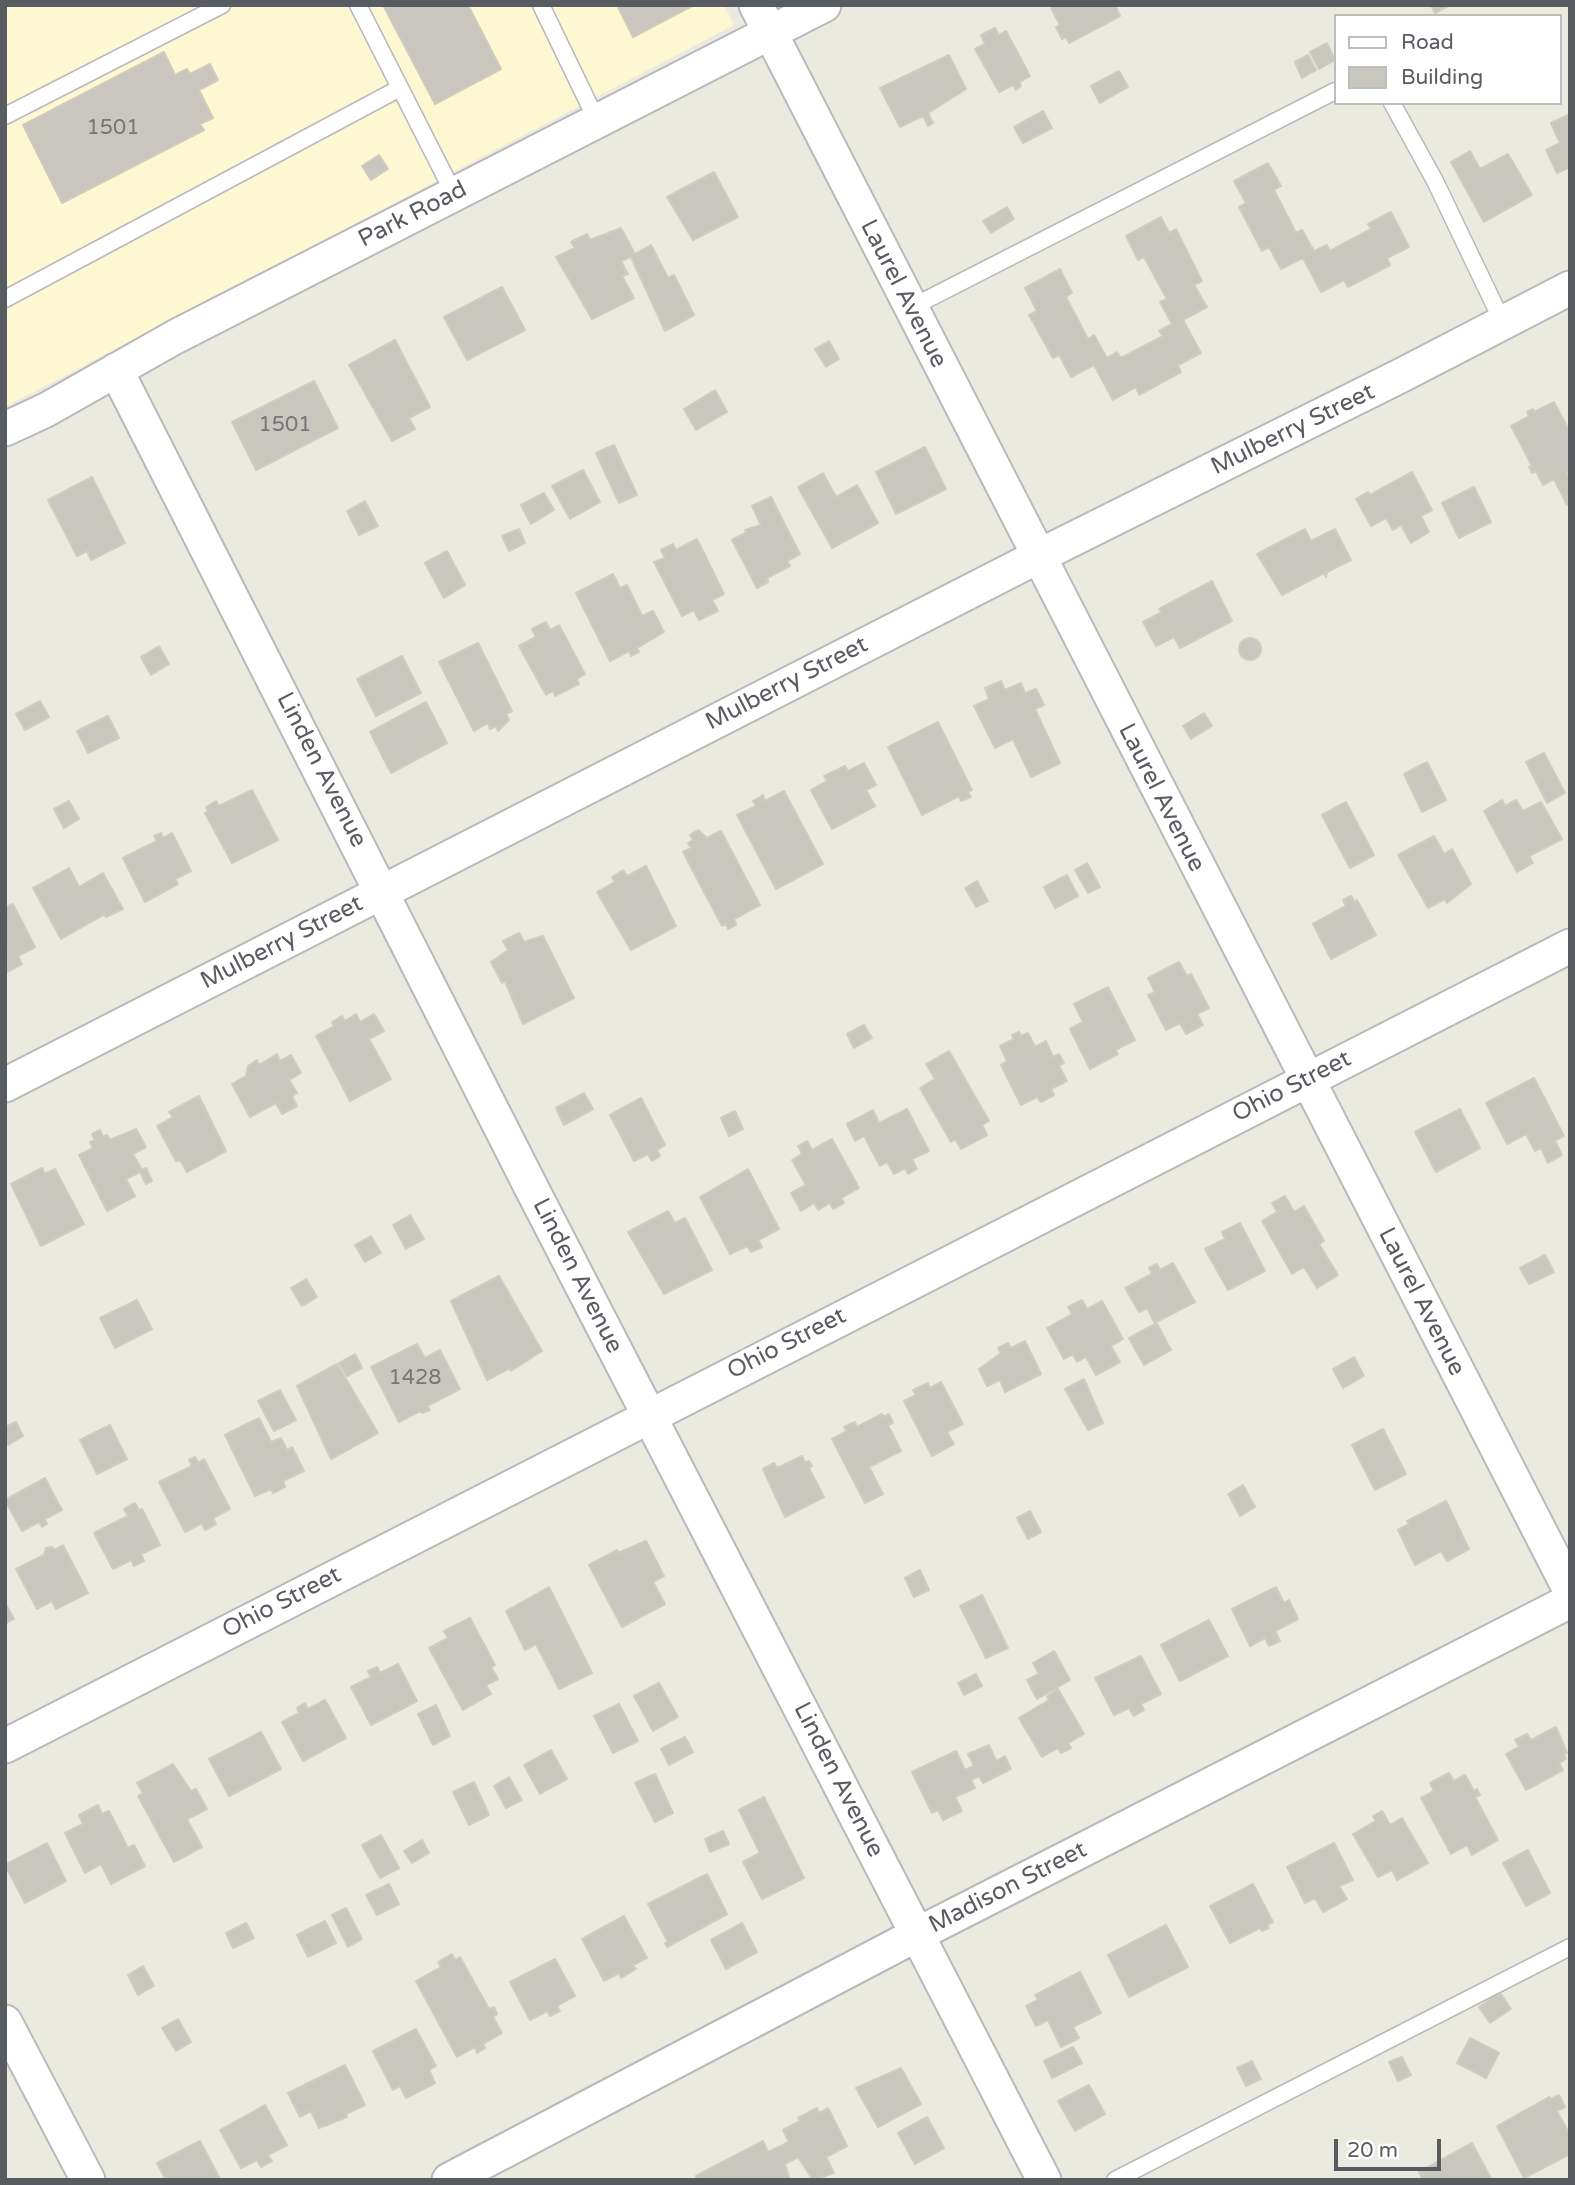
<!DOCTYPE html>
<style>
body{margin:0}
#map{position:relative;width:1575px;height:2185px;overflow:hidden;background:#ebeadf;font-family:"Varela Round",sans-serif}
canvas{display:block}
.frame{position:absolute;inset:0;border:7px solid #585b60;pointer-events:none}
.legend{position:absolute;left:1334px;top:14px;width:228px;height:91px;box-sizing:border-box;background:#fff;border:2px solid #bcbdbf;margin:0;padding:9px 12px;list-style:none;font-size:21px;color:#585b60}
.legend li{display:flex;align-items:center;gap:14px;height:35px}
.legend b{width:35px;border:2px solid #bcbdbf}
.scale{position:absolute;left:1334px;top:2139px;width:107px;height:32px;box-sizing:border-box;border:4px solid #585b60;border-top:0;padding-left:9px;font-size:21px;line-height:24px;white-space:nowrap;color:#585b60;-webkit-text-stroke:5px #fff;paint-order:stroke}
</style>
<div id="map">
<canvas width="1575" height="2185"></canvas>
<div class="frame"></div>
<ul class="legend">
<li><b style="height:9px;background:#fff"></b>Road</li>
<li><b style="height:19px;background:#c8c6be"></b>Building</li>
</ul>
<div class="scale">20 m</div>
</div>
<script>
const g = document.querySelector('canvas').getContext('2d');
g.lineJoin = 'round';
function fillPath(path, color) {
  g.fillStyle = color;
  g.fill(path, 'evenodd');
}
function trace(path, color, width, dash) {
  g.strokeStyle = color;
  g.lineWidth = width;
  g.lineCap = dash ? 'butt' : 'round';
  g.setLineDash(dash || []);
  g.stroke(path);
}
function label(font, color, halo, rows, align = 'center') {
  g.font = font + ' "Varela Round",sans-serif';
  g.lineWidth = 7;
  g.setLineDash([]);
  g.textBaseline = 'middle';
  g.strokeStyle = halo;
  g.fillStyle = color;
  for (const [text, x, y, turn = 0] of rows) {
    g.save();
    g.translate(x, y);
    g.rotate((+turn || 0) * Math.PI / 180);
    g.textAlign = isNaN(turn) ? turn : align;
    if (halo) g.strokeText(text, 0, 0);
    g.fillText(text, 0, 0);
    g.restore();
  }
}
fillPath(new Path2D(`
 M5,5H724L734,25L5,407Z`), '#fdf7d2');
const building = new Path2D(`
 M383,5H468L501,69L435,104Z
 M617,5H694L633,37Z
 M1115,5L1120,16L1069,43L1066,37L1062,39L1056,27L1060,25L1051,8L1056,5Z
 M1431,5H1448V6L1435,13Z
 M995,28L999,35L1006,31L1030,76L1019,82L1021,86L1016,90L1013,85L999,92L975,49L985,44L981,35Z
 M1327,43L1335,60L1319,69L1310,52Z
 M164,52L175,75L187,69L190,74L210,64L218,80L199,90L213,118L200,124L204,130L62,203L23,125Z
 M949,55L966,89L928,113L933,123L928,126L923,116L900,127L880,88Z
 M1308,55L1316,70L1302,78L1295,62Z
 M1119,71L1128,87L1100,103L1091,86Z
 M1043,111L1052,128L1023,143L1014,127Z
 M1570,114V167L1557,173L1546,150L1560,143L1551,123Z
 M1470,151L1480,169L1508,154L1532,195L1484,222L1451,162Z
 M379,155L388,169L371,180L362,166Z
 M1268,163L1281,186L1274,190L1296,233L1302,230L1314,251L1327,245L1330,251L1371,229L1368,224L1391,212L1409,247L1387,258L1390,265L1348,287L1344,280L1321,292L1303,258L1281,269L1269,247L1262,251L1239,207L1246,203L1234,181Z
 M714,172L738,217L693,240L667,197Z
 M1007,207L1014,219L991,233L983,221Z
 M1161,217L1169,233L1176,229L1202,281L1194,285L1207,307L1183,320L1201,353L1178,365L1181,372L1139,395L1136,387L1113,400L1094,365L1071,377L1059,355L1053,358L1029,315L1037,311L1025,288L1060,269L1072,293L1066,297L1088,339L1094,335L1107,358L1117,352L1121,358L1163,336L1159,331L1172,324L1160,302L1167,299L1144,257L1138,260L1126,236Z
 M621,228L635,254L651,245L668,278L674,275L694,315L665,331L631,257L621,261L628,274L622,276L634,298L592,319L556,257L575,248L571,242L587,234L590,240Z
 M502,287L525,330L467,360L444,317Z
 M395,340L430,407L409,418L415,429L392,441L349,365Z
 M829,341L839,359L826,367L815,349Z
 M314,381L338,428L256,470L232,422Z
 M715,390L727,412L696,430L684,409Z
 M1554,402L1570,432V470L1566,473L1570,480L1567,505L1554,479L1543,485L1536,471L1532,473L1529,467L1532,466L1511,426L1529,416L1527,412L1533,409L1534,412Z
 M614,445L637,495L619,503L596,453Z
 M925,447L946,489L896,514L876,472Z
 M583,470L600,502L570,519L552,486Z
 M1412,472L1432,510L1421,516L1429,532L1411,543L1401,525L1393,530L1386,518L1371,526L1356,499L1368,492L1370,495Z
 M823,473L836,497L857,485L878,523L832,548L798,487Z
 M92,477L125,543L91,560L87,551L77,556L48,500Z
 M1474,487L1491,522L1459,538L1442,503Z
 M544,493L554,510L531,524L521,505Z
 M771,497L800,554L787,561L790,566L767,578L768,582L757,588L732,540L747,532L745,530L761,525L752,506Z
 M365,501L378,526L359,535L347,511Z
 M519,529L525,543L509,551L502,536Z
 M1305,529L1311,541L1335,529L1351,560L1327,572L1326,577L1324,573L1282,595L1257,554Z
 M697,539L724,594L712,600L718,611L699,620L694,610L682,616L654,562L665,558L661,550L673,544L676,550Z
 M447,551L465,585L444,598L425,563Z
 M613,574L620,588L627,585L642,616L653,611L664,632L637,648L639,652L631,656L629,651L610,661L576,593Z
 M1212,581L1232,621L1180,648L1174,637L1156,646L1143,622L1162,612L1159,609Z
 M546,622L550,630L559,625L585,674L577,679L579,684L555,696L553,691L546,695L519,646L536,637L532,629Z
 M1239 649a11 11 0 1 1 22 0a11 11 0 1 1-22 0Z
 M478,643L512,711L506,714L509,720L498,731L496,726L490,729L488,723L474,731L439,662Z
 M159,646L169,664L151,675L141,657Z
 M402,656L421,693L376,716L357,679Z
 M1001,681L1005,690L1021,683L1025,693L1036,689L1044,705L1035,709L1060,763L1031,777L1013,739L995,748L974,706L989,699L985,688Z
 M40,701L49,717L25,730L16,714Z
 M426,702L447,743L391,773L370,732Z
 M1204,713L1212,726L1191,739L1183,726Z
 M108,716L119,738L88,753L77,731Z
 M938,722L972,790L968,792L971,797L961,801L959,796L922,815L888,747Z
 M1544,753L1565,793L1547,803L1526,762Z
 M1427,762L1446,800L1422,812L1404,774Z
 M864,763L876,785L866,790L875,806L832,829L811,790L827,781L824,776L845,766L848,771Z
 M252,790L278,840L232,863L205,813L208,811L206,807L216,801L219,806Z
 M784,791L823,864L776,889L737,815L756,806L753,801L763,795L765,801Z
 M1502,800L1505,806L1516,800L1523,811L1541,802L1562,839L1529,856L1533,863L1517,872L1484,811Z
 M69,801L79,819L64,828L54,809Z
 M1346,802L1374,855L1350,868L1322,815Z
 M698,830L707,838L721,831L760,905L734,919L736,925L728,929L726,924L722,926L683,852L691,848L688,843L693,840L690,835Z
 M161,833L163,838L172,833L191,871L175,879L178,884L145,902L123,858L157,841L154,836Z
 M1434,836L1444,854L1452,849L1471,884L1447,903L1445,899L1428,908L1398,855Z
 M1087,863L1100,887L1088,893L1075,870Z
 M646,866L676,926L631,950L597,892L615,882L612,877L623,870L627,876Z
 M69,868L79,887L103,873L123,909L106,917L105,914L61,939L33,888Z
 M1067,875L1078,896L1055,908L1044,887Z
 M977,881L988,901L976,907L965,888Z
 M1351,896L1355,902L1357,900L1376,935L1331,959L1313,924L1346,906L1343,900Z
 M13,904L35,947L18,956L22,964L7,972L5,908Z
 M519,933L524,942L543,936L574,998L523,1024L505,981L502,983L491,962L508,950L503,941Z
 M1179,962L1187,976L1191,974L1209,1008L1197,1014L1203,1025L1186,1034L1180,1023L1166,1030L1148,995L1155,992L1148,978Z
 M1108,987L1135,1040L1115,1050L1118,1054L1090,1069L1070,1029L1083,1022L1074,1004Z
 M356,1014L360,1022L374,1014L384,1031L369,1039L391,1079L350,1101L316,1036L334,1026L332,1022L342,1016L345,1021Z
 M864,1025L872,1038L854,1048L847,1034Z
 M1019,1032L1021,1036L1028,1033L1035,1047L1046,1041L1053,1057L1059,1054L1064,1063L1059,1066L1067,1081L1051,1089L1054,1095L1041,1102L1037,1097L1021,1105L1001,1065L1007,1061L1000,1046L1014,1039L1012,1035Z
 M949,1051L989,1121L982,1125L987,1135L961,1149L955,1139L951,1142L920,1088L935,1079L926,1064Z
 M277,1054L280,1061L291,1055L301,1073L289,1080L297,1093L292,1096L297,1106L282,1114L276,1103L250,1117L232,1084L246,1076L248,1066L257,1060L259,1065Z
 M1534,1078L1564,1136L1555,1141L1562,1155L1548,1163L1541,1148L1535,1151L1526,1134L1507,1144L1486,1103Z
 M584,1093L593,1109L564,1125L556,1108Z
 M199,1096L226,1151L187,1172L180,1160L176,1161L157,1126L173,1117L169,1112Z
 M641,1098L665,1145L657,1150L660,1156L652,1161L648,1154L634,1161L610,1115Z
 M907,1109L929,1151L912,1159L917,1169L908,1174L905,1168L894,1174L887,1162L880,1166L864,1136L855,1141L847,1124L873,1110L879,1123Z
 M1460,1109L1480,1148L1436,1172L1415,1132Z
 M735,1111L743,1129L729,1136L721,1118Z
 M136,1129L146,1147L133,1154L142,1170L146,1168L152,1181L146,1184L140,1172L126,1179L135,1196L107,1211L79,1155L93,1148L90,1142L95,1140L92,1134L100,1130L103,1137L107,1135L110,1140Z
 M832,1139L859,1188L841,1198L844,1203L833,1209L830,1203L818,1210L814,1203L801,1211L791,1193L806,1185L792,1160L802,1154L798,1146L807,1141L812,1150Z
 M42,1168L45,1174L55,1169L84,1224L41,1246L11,1184Z
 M748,1169L779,1229L758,1240L762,1247L751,1252L747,1246L730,1254L700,1197Z
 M1285,1196L1294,1212L1304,1206L1324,1241L1319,1244L1338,1275L1317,1288L1304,1267L1292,1274L1262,1221L1277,1212L1272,1203Z
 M668,1211L675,1223L685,1218L712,1270L664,1294L628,1232Z
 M410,1215L424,1239L406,1249L393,1225Z
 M1240,1223L1265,1271L1228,1290L1205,1249L1225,1239L1222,1232Z
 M371,1236L381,1253L365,1262L355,1245Z
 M1545,1255L1554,1272L1529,1284L1520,1268Z
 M1173,1263L1195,1302L1156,1322L1171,1350L1144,1365L1129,1338L1155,1324L1147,1308L1139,1312L1125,1288L1152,1274L1149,1268L1157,1264L1160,1270Z
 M499,1276L542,1351L511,1371L510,1368L487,1380L451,1301Z
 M306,1279L317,1297L302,1306L291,1288Z
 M137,1300L152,1329L115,1348L100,1318Z
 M1082,1300L1087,1309L1102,1301L1123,1339L1111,1346L1120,1362L1096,1375L1086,1357L1077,1362L1073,1354L1064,1359L1047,1328L1072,1314L1068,1307Z
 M1025,1341L1041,1374L1005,1392L1000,1380L987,1386L979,1369L1001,1353L998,1348L1008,1343L1011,1348Z
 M417,1344L425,1358L440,1350L460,1389L427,1406L430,1410L422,1413L420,1411L399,1422L371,1367Z
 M355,1354L362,1368L347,1376L339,1363Z
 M1354,1357L1364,1376L1343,1388L1333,1369Z
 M337,1364L378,1433L331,1459L297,1386Z
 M1084,1379L1103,1423L1088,1430L1065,1389Z
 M941,1382L963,1424L947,1432L954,1444L932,1456L904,1401L916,1395L913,1390L928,1383L930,1388Z
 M280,1390L296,1420L274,1431L258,1401Z
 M882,1414L883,1417L889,1414L893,1423L888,1425L901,1451L869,1467L883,1494L865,1503L832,1439L847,1431L844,1427L855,1422L857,1427Z
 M259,1418L271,1442L281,1438L287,1450L292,1447L304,1471L283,1481L285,1487L273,1493L271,1489L255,1496L225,1435Z
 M16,1422L23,1436L8,1445L5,1427Z
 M110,1425L127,1459L97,1474L80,1440Z
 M1383,1429L1406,1474L1375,1490L1352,1445Z
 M802,1456L805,1463L809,1461L812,1466L809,1468L824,1497L785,1517L763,1469L774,1463L777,1468Z
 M195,1457L198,1463L204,1459L230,1509L213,1518L216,1524L205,1530L202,1523L185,1532L159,1482L192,1466L189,1460Z
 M45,1478L62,1510L45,1519L47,1524L42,1527L39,1522L22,1531L5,1500Z
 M1243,1485L1255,1507L1240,1516L1228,1494Z
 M1446,1501L1469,1549L1447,1561L1441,1551L1415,1565L1398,1530L1409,1524L1407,1521Z
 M135,1503L139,1510L142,1509L160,1545L141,1554L144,1561L134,1566L131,1560L113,1569L94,1533L128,1516L124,1509Z
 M1030,1511L1041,1532L1028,1539L1017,1518Z
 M646,1541L664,1576L653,1582L665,1604L622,1627L589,1565L617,1550L618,1553Z
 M63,1545L88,1593L56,1609L52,1601L37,1609L16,1569L44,1555L46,1548L52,1547L54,1550Z
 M920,1570L929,1590L914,1597L905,1578Z
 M549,1587L592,1673L559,1689L536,1644L525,1650L506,1611Z
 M1276,1587L1284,1603L1289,1600L1298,1619L1275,1631L1280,1641L1269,1646L1265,1638L1250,1646L1232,1609Z
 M982,1595L1008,1648L986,1658L960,1606Z
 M5,1603L14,1619L5,1624Z
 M470,1618L495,1665L491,1667L498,1679L486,1685L491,1694L463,1710L429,1648L448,1638L444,1631Z
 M1209,1620L1228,1656L1180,1681L1161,1645Z
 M1054,1651L1070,1680L1037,1699L1027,1680L1039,1674L1033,1663Z
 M1141,1656L1161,1694L1141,1704L1144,1710L1134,1716L1129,1708L1114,1715L1095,1678Z
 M398,1664L417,1701L371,1725L351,1687L371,1677L368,1671L377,1667L380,1673Z
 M976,1674L982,1686L964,1695L958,1683Z
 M659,1683L678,1717L653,1731L634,1696Z
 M1058,1689L1084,1734L1068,1743L1071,1748L1061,1753L1058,1748L1042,1757L1019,1718L1049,1700L1047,1696Z
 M325,1700L346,1738L303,1761L282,1722L299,1713L297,1708L305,1703L308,1709Z
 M619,1704L638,1741L613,1753L594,1716Z
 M436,1705L450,1736L433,1745L418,1714Z
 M1556,1727L1567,1753L1564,1754L1566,1759L1559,1763L1563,1770L1526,1790L1506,1754L1519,1747L1515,1740L1527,1734L1531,1740Z
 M261,1732L281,1769L229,1796L209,1759Z
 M685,1737L693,1752L669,1765L661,1749Z
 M989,1745L996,1761L1005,1756L1011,1769L983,1783L979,1776L971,1780L975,1788L955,1797L962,1811L943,1820L938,1810L932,1813L912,1772L956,1751L965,1770L974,1766L968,1754Z
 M551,1750L567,1779L540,1794L524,1765Z
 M173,1764L191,1791L196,1789L207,1809L187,1819L202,1847L174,1862L138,1796L143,1793L137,1783Z
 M1449,1773L1454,1781L1465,1775L1474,1791L1477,1789L1480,1795L1475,1797L1498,1840L1472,1855L1467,1845L1451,1854L1421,1798L1434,1791L1430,1783Z
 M655,1774L673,1813L655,1822L635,1783Z
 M509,1777L522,1800L506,1808L494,1786Z
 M474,1782L489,1815L469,1825L453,1792Z
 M764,1797L804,1878L762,1899L743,1862L760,1853L739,1810Z
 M98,1805L102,1814L109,1811L128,1848L134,1845L145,1866L111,1884L101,1864L85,1873L65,1833L83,1824L79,1815Z
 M1382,1811L1390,1825L1402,1818L1428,1863L1397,1880L1392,1870L1378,1877L1353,1834L1376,1821L1373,1816Z
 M723,1831L729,1844L710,1852L705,1839Z
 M381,1835L399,1868L380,1878L362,1845Z
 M422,1840L429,1853L412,1863L404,1851Z
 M47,1843L66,1881L25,1903L5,1865Z
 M1334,1843L1353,1880L1339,1886L1347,1899L1323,1912L1315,1898L1305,1903L1287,1867Z
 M1528,1850L1550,1893L1526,1906L1503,1863Z
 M707,1874L727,1914L667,1947L665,1943L668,1942L648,1904Z
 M389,1884L399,1904L377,1915L366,1895Z
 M1253,1884L1273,1922L1267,1925L1269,1928L1262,1931L1260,1928L1230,1943L1210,1906Z
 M346,1908L362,1939L348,1947L332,1915Z
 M624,1916L647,1958L633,1965L636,1969L621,1978L619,1973L604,1981L582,1939Z
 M325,1921L336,1943L308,1957L297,1935Z
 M246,1923L254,1938L233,1948L226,1933Z
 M742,1923L757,1952L726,1969L711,1940Z
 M1166,1925L1188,1967L1129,1997L1108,1955Z
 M452,1954L455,1960L460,1957L489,2009L494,2007L497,2014L493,2017L502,2033L483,2044L485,2048L477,2053L475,2047L457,2057L416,1981L441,1967L438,1962Z
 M555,1959L575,1996L557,2006L560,2011L550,2016L547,2011L530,2020L510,1982Z
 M143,1966L154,1986L138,1995L128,1975Z
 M1080,1972L1101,2013L1073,2027L1079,2038L1061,2047L1048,2020L1036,2026L1026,2006L1038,2000L1035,1995Z
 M1500,1993L1511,2009L1490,2023L1479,2007Z
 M178,2019L191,2042L176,2051L162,2028Z
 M416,2029L436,2066L429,2070L435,2083L406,2098L400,2086L393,2090L373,2051Z
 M1470,2038L1499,2053L1486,2078L1457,2063Z
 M1073,2047L1082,2063L1052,2078L1044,2061Z
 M1402,2057L1411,2075L1398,2081L1389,2062Z
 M1252,2061L1261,2079L1246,2086L1237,2068Z
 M345,2065L365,2105L346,2114L347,2117L319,2128L311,2111L300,2117L288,2093Z
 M901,2068L921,2104L878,2127L856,2088Z
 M1089,2085L1105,2114L1075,2131L1058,2101Z
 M1559,2095L1565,2107L1557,2111L1570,2135V2154L1524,2178L1497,2126L1549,2097L1551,2099Z
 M265,2105L287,2145L268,2155L272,2161L261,2167L257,2160L241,2168L220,2130Z
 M817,2108L819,2113L828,2108L847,2146L826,2157L834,2173L813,2180L798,2157L785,2164L790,2180H697L696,2176L763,2141L768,2152L789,2142L783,2130L800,2121L798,2118Z
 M927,2117L944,2148L915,2164L898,2133Z
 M200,2141L220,2179L166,2180L157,2163Z
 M1472,2143L1492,2180H1423L1419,2172Z`);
fillPath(building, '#c8c6be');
trace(building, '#cfccbe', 2);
const lane = new Path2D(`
 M358,5L454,194
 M541,5L597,121
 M1392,103L1435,181L1503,323
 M5,116L222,5
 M5,299L400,88
 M910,308L1335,91
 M1115,2180L1570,1947`);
const street = new Path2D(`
 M756,5L1570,1590
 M116,370L533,1191L1044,2180
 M5,429L46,410L175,337L824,5
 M5,1085L1037,557L1402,375L1570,288
 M5,1746L1570,946
 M5,2022L88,2180
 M449,2180L918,1934L1570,1601`);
trace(lane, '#b7b9be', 19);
trace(street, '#b7b9be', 37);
trace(lane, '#fff', 16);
trace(street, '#fff', 33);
label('21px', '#747678', null, [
 ["1501",113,128],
 ["1501",285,425],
 ["1428",415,1378]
]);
label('24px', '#585b60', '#fff', [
 ["Park Road",413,215,-27],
 ["Laurel Avenue",903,294,63],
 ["Mulberry Street",1293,430,-26],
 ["Mulberry Street",787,684,-27],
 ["Linden Avenue",321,770,63],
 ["Laurel Avenue",1161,798,63],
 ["Mulberry Street",282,943,-27],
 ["Ohio Street",1292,1087,-27],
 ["Linden Avenue",577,1276,63],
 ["Laurel Avenue",1421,1302,63],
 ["Ohio Street",787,1344,-27],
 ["Ohio Street",282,1603,-27],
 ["Linden Avenue",838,1780,63],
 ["Madison Street",1008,1888,-27]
]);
</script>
